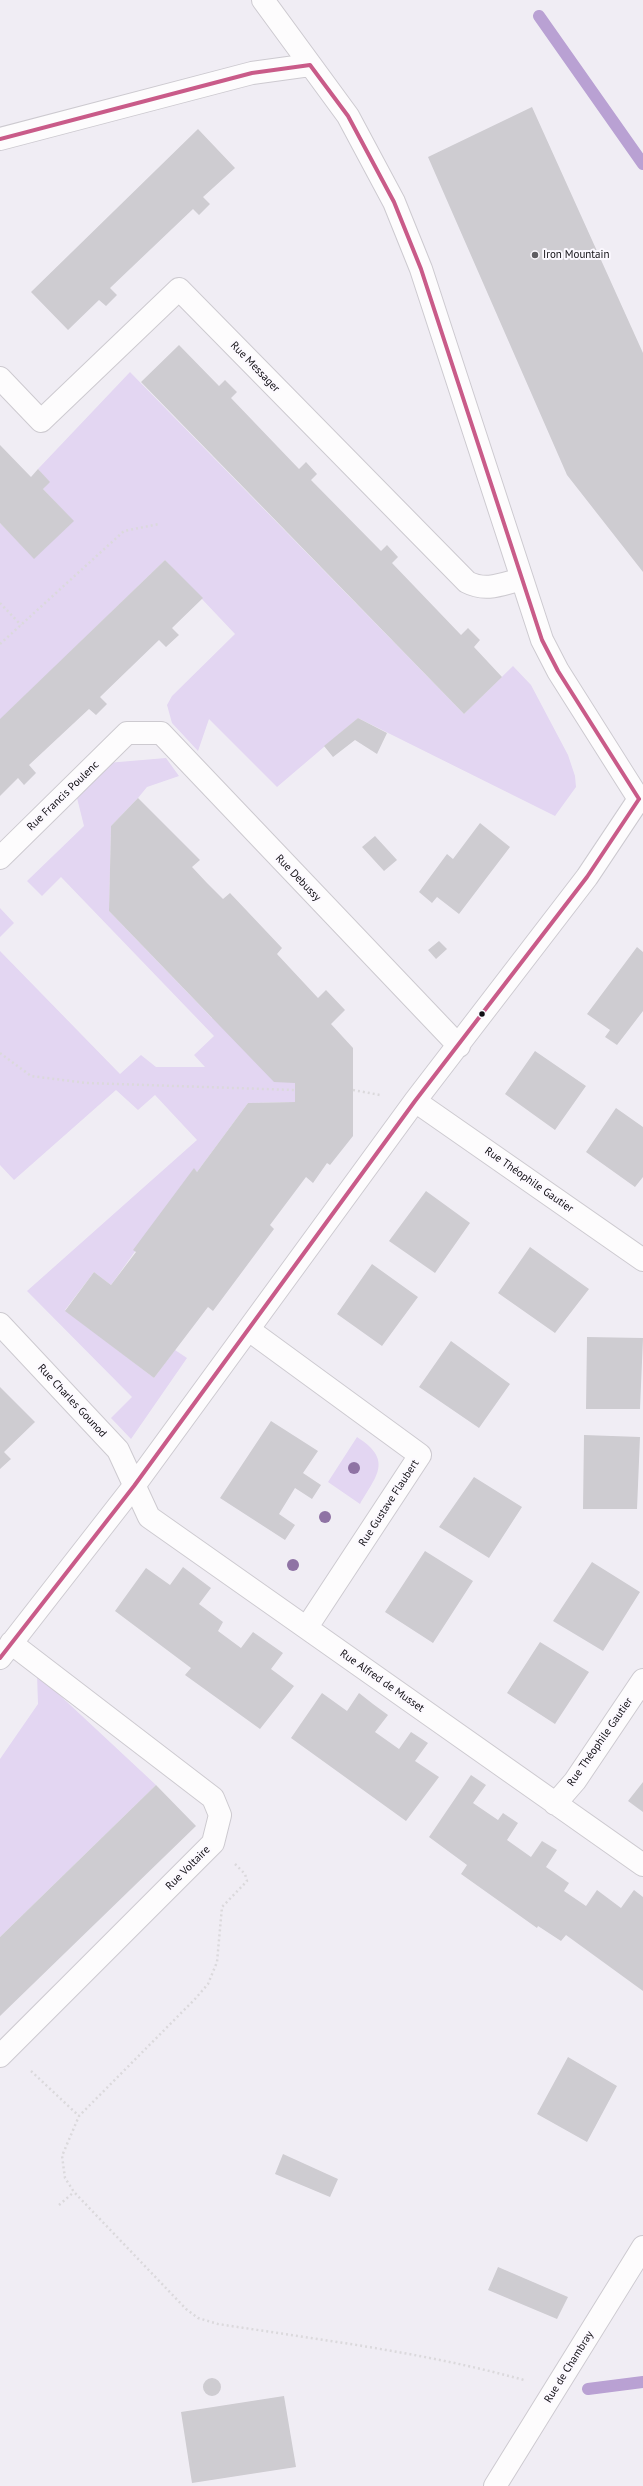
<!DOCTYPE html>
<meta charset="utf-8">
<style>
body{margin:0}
canvas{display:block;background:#f0edf4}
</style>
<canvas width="643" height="2486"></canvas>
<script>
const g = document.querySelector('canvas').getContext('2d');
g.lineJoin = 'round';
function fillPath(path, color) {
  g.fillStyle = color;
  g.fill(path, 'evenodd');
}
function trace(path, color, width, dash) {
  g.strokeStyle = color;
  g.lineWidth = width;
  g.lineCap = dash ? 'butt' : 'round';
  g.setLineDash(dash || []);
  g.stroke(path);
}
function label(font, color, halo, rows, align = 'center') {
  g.font = font + ' "PT Sans",sans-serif';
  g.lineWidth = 4;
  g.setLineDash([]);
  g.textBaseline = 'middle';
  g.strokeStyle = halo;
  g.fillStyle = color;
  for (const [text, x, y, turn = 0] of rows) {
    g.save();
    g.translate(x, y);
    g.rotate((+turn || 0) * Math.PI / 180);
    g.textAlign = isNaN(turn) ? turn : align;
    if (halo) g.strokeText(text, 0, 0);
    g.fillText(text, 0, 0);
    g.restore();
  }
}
fillPath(new Path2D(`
 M130,372L464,714L513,666L531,685L568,755L575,776L576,787L555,816L358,718L277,787L209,719L198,751L172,723L167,705L172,696L235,634L165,560L0,720V523L34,558L73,521L43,489L49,482L38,469Z
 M166,758L179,776L147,787L138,798L111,826L109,911L212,1018L213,1017L295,1083V1102L248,1103L197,1172L194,1169L111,1285L94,1272L65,1310L154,1378L175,1350L187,1358L131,1439L111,1418L132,1397L27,1291L197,1140L155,1095L138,1110L116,1090L14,1180L0,1165V951L120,1074L141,1055L156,1067H205L194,1055L214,1036L61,877L42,896L27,881L84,826L76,794L107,763Z
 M0,908L14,923L0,937Z
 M357,1437C393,1460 377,1475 360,1504L328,1482Z
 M37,1674L156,1785L0,1937V1759L38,1704Z`), '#e3d6f2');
trace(new Path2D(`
 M539,16L643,164
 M588,2389L643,2382`), '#b9a1d3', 12);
fillPath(new Path2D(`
 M532,107L643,353V572L567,475L428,157Z
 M198,129L235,168L203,197L210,204L199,215L193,209L110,288L117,295L106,306L99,300L68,330L31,292Z
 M179,345L219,386L225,380L237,392L231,398L299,469L306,462L317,474L311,480L381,551L387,545L398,557L392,563L461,635L468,628L480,640L474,647L502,677L464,714L141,382Z
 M0,445L31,477L38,469L50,482L43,489L74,521L34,559L0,523Z
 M165,560L203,598L172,628L179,635L166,647L159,640L100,697L107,704L96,715L89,709L29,765L36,773L24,785L18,778L0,796V719Z
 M358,718L387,733L377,754L355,740L333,757L324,746Z
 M138,798L200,860L192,867L207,883L223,899L230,893L282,948L277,954L318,998L326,990L345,1010L331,1024L353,1048V1136L330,1165L327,1163L313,1183L306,1177L270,1225L274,1229L213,1311L208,1307L154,1378L65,1311L94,1272L111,1285L136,1252L133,1250L194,1168L197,1172L248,1103L295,1102V1083L274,1082L109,911L111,826Z
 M480,823L510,847L459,914L437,897L432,903L419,892L447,854L453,859Z
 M375,836L397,860L384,871L362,847Z
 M439,941L447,949L436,959L428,950Z
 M637,947L643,952V1011L617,1045L605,1037L610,1030L587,1014Z
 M535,1051L586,1086L555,1130L505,1094Z
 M616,1108L643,1127V1177L635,1187L586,1152Z
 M426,1191L470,1223L435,1273L389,1241Z
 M530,1247L589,1289L555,1333L498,1293Z
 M372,1264L418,1297L382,1346L337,1314Z
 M587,1337L643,1338L640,1409H586Z
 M451,1341L510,1384L479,1428L419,1387Z
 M0,1387L35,1422L4,1452L11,1459L0,1469Z
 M271,1421L318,1451L303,1473L321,1485L312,1499L295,1488L279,1514L295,1525L285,1540L220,1498Z
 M584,1435L640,1437L637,1509H583Z
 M474,1477L522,1507L489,1558L439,1527Z
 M425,1551L473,1581L433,1643L385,1612Z
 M592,1562L640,1592L603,1651L553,1621Z
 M183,1567L211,1588L199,1604L223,1622L218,1631L241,1648L253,1632L283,1653L271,1669L294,1686L260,1729L185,1675L191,1668L115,1611L146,1568L170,1585Z
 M540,1642L589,1672L555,1724L507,1693Z
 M322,1693L347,1711L359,1693L373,1704L388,1715L375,1732L399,1749L411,1732L428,1743L415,1761L439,1777L406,1821L291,1738Z
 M471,1775L486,1785L473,1803L498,1820L503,1813L518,1823L507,1840L531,1857L542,1841L557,1850L546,1867L569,1883L564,1891L586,1906L597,1890L621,1908L634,1890L643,1897V1991L566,1935L561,1941L538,1926L537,1928L461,1874L467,1865L429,1837Z
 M643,1782V1812L628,1801Z
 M156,1785L196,1826L0,2016V1937Z
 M568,2057L617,2086L587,2142L537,2114Z
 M283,2154L338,2179L330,2197L275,2174Z
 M498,2267L568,2297L557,2319L488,2290Z
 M203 2387a9 9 0 1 1 18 0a9 9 0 1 1-18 0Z
 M284,2396L296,2467L192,2483L181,2412Z`), '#ceccd1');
const minor = new Path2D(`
 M263,0L348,116L394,202L421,269L542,640L558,671L639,799L643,801
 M0,139L252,73L310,65
 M0,378L41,421L179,289L467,582C486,592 502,584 522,579
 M0,858L127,733H161L459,1046
 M415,1101L643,1260
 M0,1324L118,1450L149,1517L643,1865
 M249,1330L420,1455L307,1627
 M0,1658L134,1486L415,1101L587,877L639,799
 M555,1804L575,1781L643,1680
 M0,2056L213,1843L220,1815L213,1798L11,1643
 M495,2486L643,2247`);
trace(minor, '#cdcad0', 24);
trace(new Path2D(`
 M0,603L21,625
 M0,644L124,531L159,524
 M0,1053L31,1076L86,1083L295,1090
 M353,1090L380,1095
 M235,1864L245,1874L247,1881L222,1907L217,1962L208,1984L195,1999L79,2116L62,2156L65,2178L74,2192L186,2309L198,2318L218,2324C321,2340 423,2352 524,2380
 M31,2071L79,2116
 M59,2205L74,2192`), '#dbd9dc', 2.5, [2, 3]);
trace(minor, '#fdfcfd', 22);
trace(new Path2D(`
 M310,65L348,116L394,202L421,269L542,640L558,671L639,799
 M0,139L252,73L310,65
 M0,1658L134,1486L415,1101L587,877L639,799`), '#c95b89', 4);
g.fillStyle = '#8f73a4';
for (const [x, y] of [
 [354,1468],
 [325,1517],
 [293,1565]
]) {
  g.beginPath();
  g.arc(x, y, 6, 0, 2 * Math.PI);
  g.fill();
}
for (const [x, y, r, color] of [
 [535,255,4,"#5f5d62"],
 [482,1014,3.5,"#110f14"]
]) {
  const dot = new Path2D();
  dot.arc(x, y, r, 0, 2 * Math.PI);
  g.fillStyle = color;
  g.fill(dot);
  trace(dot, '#fcf9ff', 1.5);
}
label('11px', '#110f14', '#fcf9ff', [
 ["Iron Mountain",543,255]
], 'left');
label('11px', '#110f14', '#fcf9ff', [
 ["Rue Messager",255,367,46],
 ["Rue Francis Poulenc",63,796,-44],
 ["Rue Debussy",298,878,46],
 ["Rue Théophile Gautier",529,1180,35],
 ["Rue Charles Gounod",72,1401,47],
 ["Rue Gustave Flaubert",389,1503,-57],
 ["Rue Alfred de Musset",382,1681,35],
 ["Rue Théophile Gautier",600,1742,-55],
 ["Rue Voltaire",188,1868,-45],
 ["Rue de Chambray",569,2367,-58]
]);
</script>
